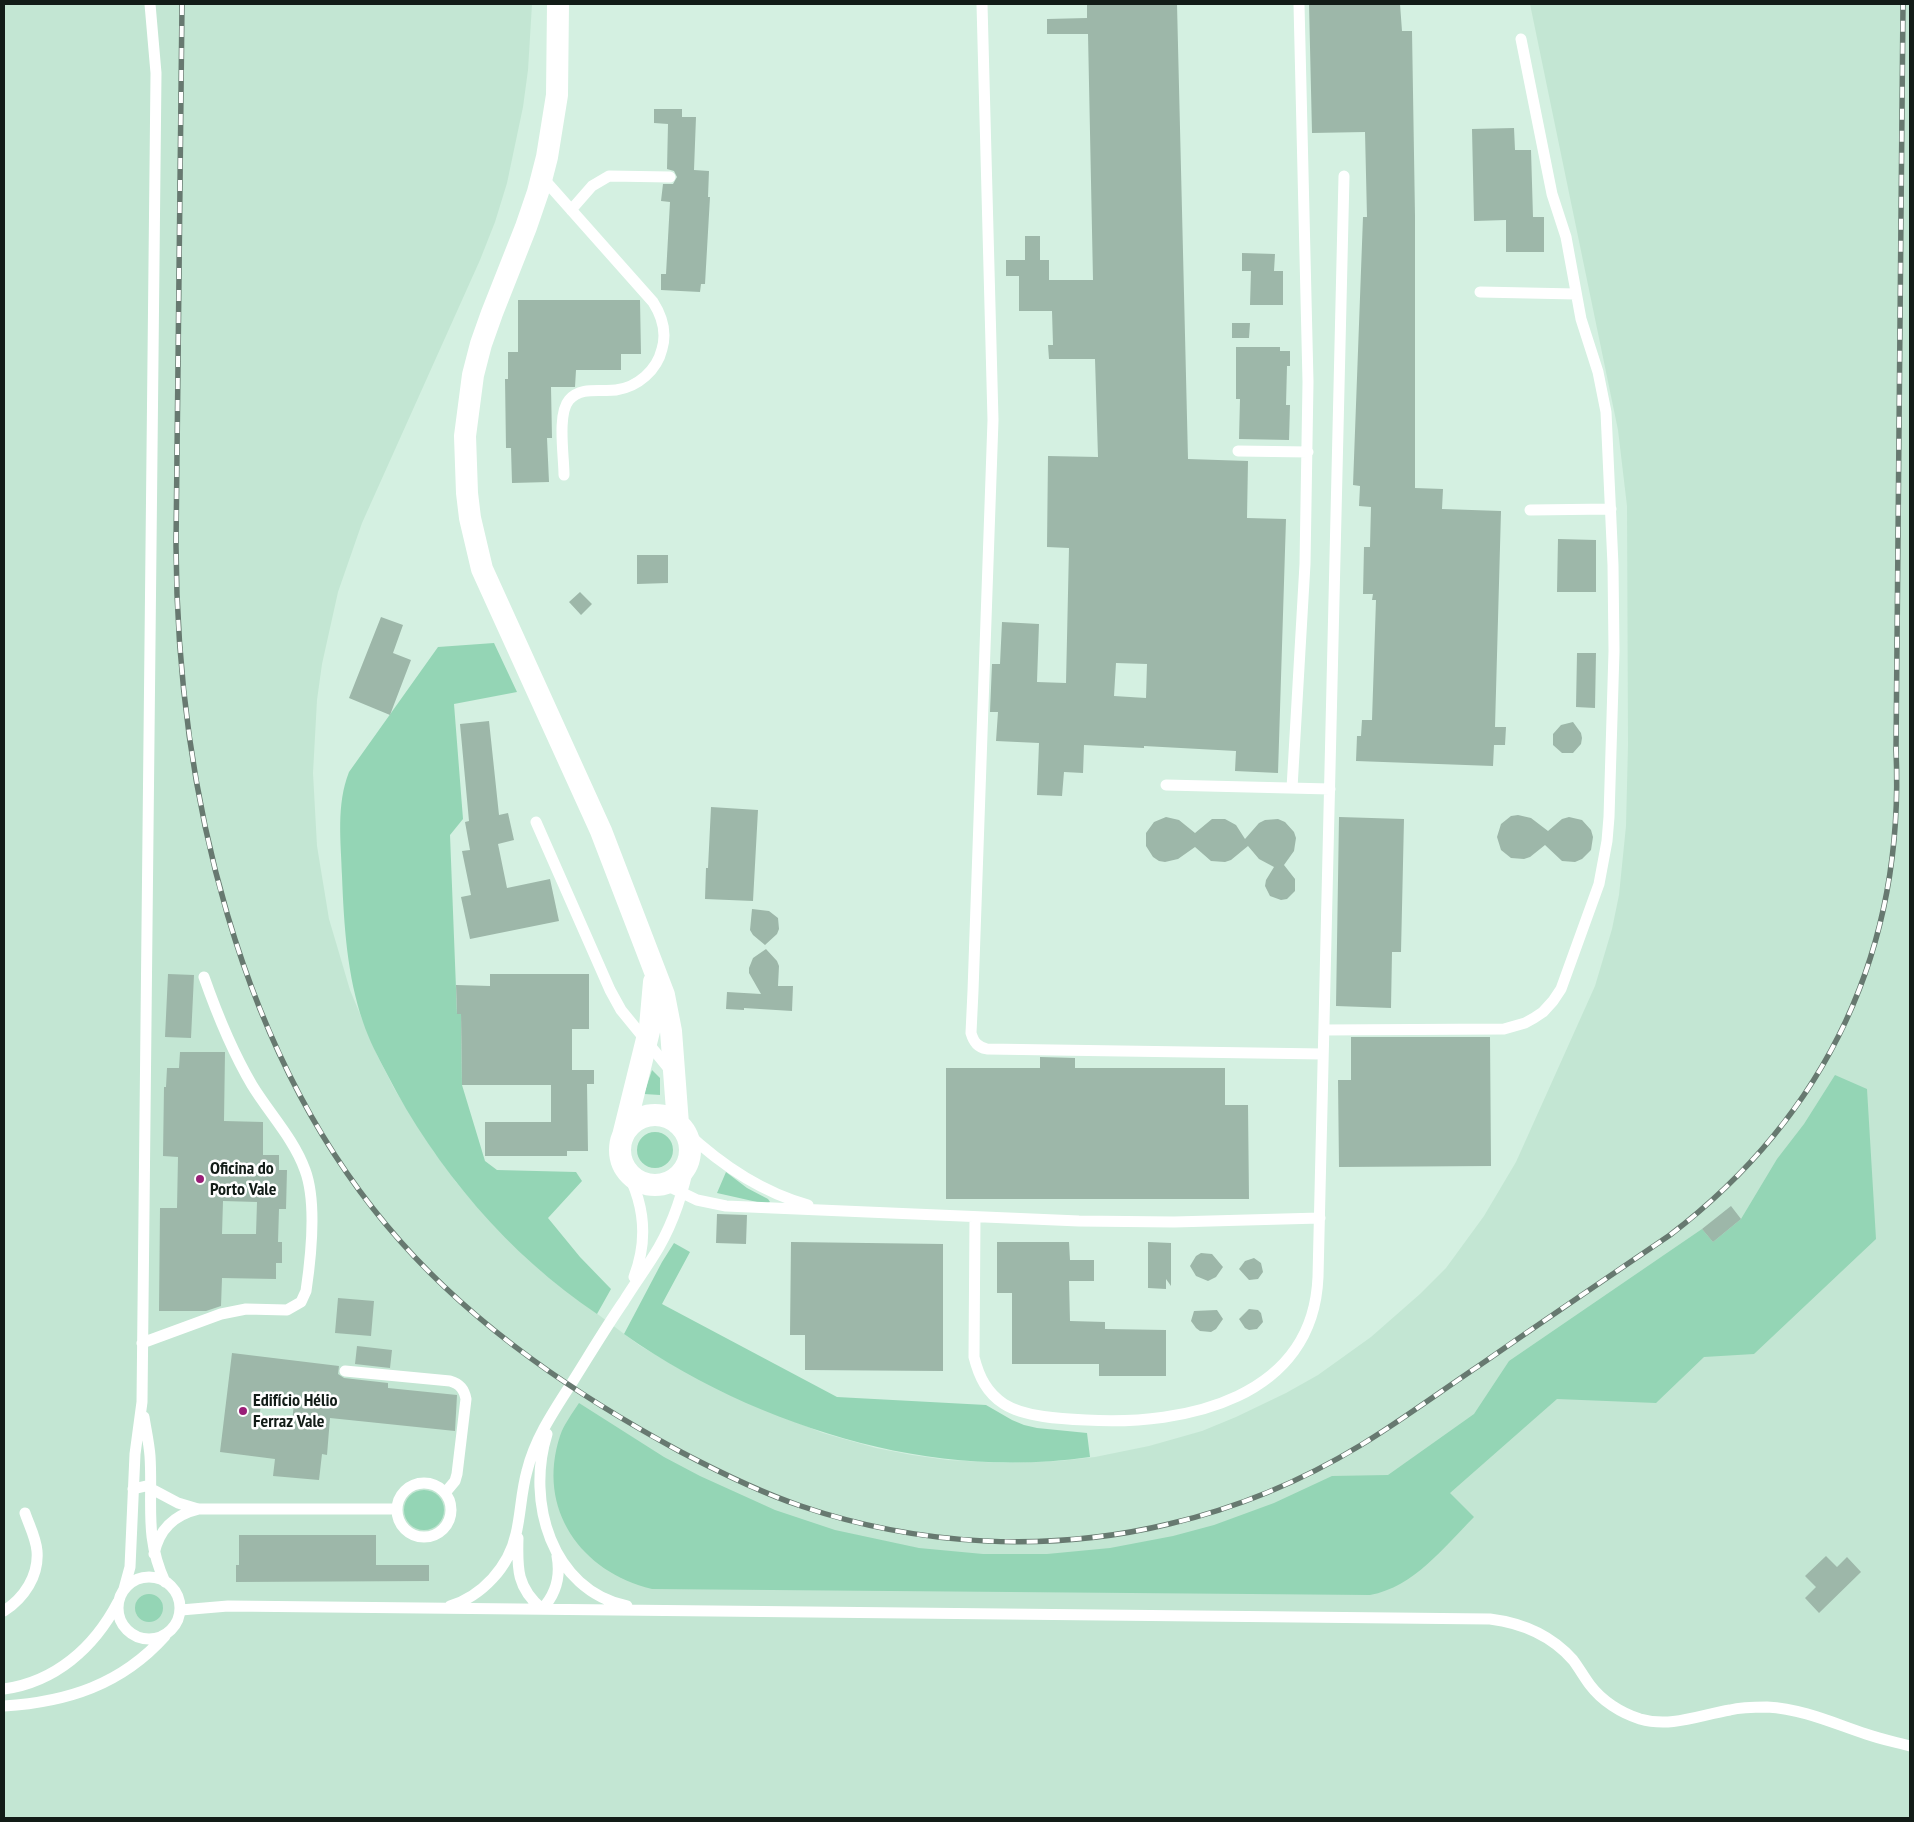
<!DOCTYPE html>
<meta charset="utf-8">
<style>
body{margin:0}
#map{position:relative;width:1914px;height:1822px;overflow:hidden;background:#d4f0e1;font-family:"PT Sans Narrow",sans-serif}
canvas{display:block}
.frame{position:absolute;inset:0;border:5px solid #121c17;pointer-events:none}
</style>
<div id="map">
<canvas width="1914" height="1822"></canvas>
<div class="frame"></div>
</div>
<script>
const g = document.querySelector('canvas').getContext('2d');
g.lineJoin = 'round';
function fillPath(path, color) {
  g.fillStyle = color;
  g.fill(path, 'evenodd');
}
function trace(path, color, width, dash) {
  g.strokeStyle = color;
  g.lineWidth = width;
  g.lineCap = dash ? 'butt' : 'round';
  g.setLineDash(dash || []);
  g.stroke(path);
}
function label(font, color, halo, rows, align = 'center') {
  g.font = font + ' "PT Sans Narrow",sans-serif';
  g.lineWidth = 5;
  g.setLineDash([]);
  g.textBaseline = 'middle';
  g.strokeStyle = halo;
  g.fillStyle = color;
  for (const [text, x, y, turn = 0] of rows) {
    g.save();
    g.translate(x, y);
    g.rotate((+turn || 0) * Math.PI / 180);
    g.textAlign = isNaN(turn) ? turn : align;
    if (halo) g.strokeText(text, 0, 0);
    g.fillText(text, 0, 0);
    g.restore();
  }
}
fillPath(new Path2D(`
 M4,4H532L528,70L523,107L507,183L495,222L480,260L362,523L338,592L322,664L317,700L313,773L317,846L329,919L350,990L378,1057L395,1090L434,1152L456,1182L480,1210L532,1262L560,1286L639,1345L671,1364L736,1398L823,1433L876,1448L912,1455L948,1460L1003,1463L1059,1461L1095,1457L1149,1446L1202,1431L1236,1417L1286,1393L1318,1375L1371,1337L1420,1294L1446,1268L1484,1216L1516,1162L1595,986L1612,929L1619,895L1626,826L1628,745L1627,506L1618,430L1530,4H1910V1818H4Z`), '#c3e6d3');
fillPath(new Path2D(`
 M494,643L517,692L454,704L463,819L450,835L457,1014H461L462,1085L485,1161L497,1170L576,1172L582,1181L548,1218L580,1257L611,1289L597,1314C509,1255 435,1168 387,1074C378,1057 369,1040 363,1022C347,975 344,926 342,876C341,841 336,805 349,772L438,647Z
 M652,1070L660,1078V1095L644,1094Z
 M1835,1075L1867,1089L1876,1239L1754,1354L1704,1357L1656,1403L1557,1399L1450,1493L1474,1517C1444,1547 1414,1587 1370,1595L652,1589C581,1572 536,1509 560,1436C564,1424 572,1414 579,1403L664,1457L700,1476L775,1510L835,1530L919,1548L983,1554H1047L1110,1548L1173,1536L1214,1525L1274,1503L1332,1476L1388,1475L1474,1414L1509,1361L1702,1229L1713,1242L1741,1219L1777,1159L1804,1124Z
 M637 1150a18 18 0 1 1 36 0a18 18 0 1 1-36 0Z
 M726,1172L747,1188L768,1199L770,1202L766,1204L717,1193Z
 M674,1243L690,1252L662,1304L837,1397L986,1405L1012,1420L1024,1425L1037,1428L1087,1433L1090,1457C971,1474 856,1451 746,1403C704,1384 662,1361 624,1334L662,1262Z
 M404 1510a20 20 0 1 1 40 0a20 20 0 1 1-40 0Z
 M135 1608a14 14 0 1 1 28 0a14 14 0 1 1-28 0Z`), '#94d5b5');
fillPath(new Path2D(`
 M1087,4H1177L1188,459L1248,461L1247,518L1286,519L1278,773L1235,771L1236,751L1144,746V748L1084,745L1083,773L1064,772L1062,796L1037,795L1039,743L996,741L998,712H990L992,664H1000L1002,622L1039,624L1037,682L1066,683L1069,548L1047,547L1048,456L1098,457L1095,359H1049L1048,345H1053L1052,311H1019V276H1006V260H1025V236H1040V260H1049V280H1093L1088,34H1047V19L1087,18ZM1116,663L1147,664L1146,698L1114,696Z
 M1309,4H1400L1402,31H1412L1415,216V488L1443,489L1442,509L1501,511L1495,727H1506L1505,745H1494L1493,766L1356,761L1357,736H1361L1362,720H1372L1376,600H1372L1373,594H1363L1364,547H1370L1371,507L1359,506L1360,486L1353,485L1363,217H1367L1365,132L1312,133Z
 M654,109H682V117H696L694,170L709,171L708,197H710L705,284H701L700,292L661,290V274H666L670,202L661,201L663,184H673L677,177L674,171L667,169L668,124L654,123Z
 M1514,128L1515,150H1531L1533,217H1544V252H1506V220L1474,221L1472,129Z
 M1242,253L1275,254L1274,271H1283V305H1250L1251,271H1242Z
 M518,300H640L641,354H621V370H576L575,387H551L552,438H547L549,482L512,483L511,448H506L505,379H508V352H518Z
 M1232,323H1250L1249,338H1232Z
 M1236,347H1280V351H1290V366H1287L1286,405H1290L1289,440L1239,439L1240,399H1236Z
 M1558,539L1596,540V592H1557Z
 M637,555H668V583L637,584Z
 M580,592L592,604L581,615L569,602Z
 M381,617L403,625L393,653L411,660L390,715L349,698Z
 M1577,653H1596L1595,708L1576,707Z
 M489,721L499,815L508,813L514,840L498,844L507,888L550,879L559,921L470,939L461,897L471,895L462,851L470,850L465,822L469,821L460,724Z
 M1573,722L1581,733L1582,738L1581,744L1573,753H1562L1553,745V734L1561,725Z
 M711,807L758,810L753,901L705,899L706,868H708Z
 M1518,815L1531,818L1548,831L1562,819L1569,817L1582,820L1591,830L1593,837L1591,850L1582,859L1575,862L1562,861L1545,845L1530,857L1524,859L1511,858L1501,850L1497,837L1501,824L1511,816Z
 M1166,817L1179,820L1195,833L1212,819H1225L1236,825L1245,839L1259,823L1265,820L1278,819L1285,822L1294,832L1296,838L1294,851L1284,865L1295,879V891L1287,899L1281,900L1270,896L1265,886L1266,880L1274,867L1259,859L1248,846L1231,860L1225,862L1211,861L1195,847L1178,859L1165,862L1159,861L1153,857L1146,846V833L1154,822Z
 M1339,817L1404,819L1401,952H1392L1391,1008L1336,1006Z
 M752,909L769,911L778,918L779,929L777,934L765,945L753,935L750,930Z
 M766,949L777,961L779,966L778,986H793L792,1011L744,1008V1010L726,1009L727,992L761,994L749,973V968L753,958Z
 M168,974L194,975L191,1038L165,1037Z
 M490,974H589V1029H572V1070H594V1084H587L588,1151H567V1156H485V1122H551V1085H462L461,1014H457L456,985L490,986Z
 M1351,1037H1490L1491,1166L1339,1167L1338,1080H1351Z
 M180,1052H225L224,1121L263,1122V1155H279V1170H287L286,1209H279L278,1242H282V1263H276V1279L222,1278L221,1306L206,1311H159L160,1208H177L178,1157L163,1156L164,1087H166L167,1068H179ZM223,1201L257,1202L256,1234H222Z
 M1040,1057L1075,1058V1068H1225V1105H1248L1249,1199H946V1068H1040Z
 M1731,1206L1741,1219L1713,1242L1702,1229Z
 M717,1214L747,1215L746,1244L716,1243Z
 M791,1242L943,1244V1371L805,1370V1335H790Z
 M997,1242H1069L1070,1260H1094V1281H1069L1070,1321L1105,1322V1329L1166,1330V1376H1099V1364H1012V1293H997Z
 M1148,1242L1171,1243V1286L1166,1279V1289L1148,1288Z
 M1201,1253L1212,1254L1223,1267L1216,1277L1208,1281L1196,1276L1190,1266L1196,1256Z
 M1254,1258L1261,1263L1263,1272L1258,1279L1249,1280L1239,1269L1245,1261Z
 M338,1298L374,1301L371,1336L335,1333Z
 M1249,1309L1258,1310L1261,1313L1263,1322L1257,1329L1249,1330L1245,1328L1239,1319Z
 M1217,1310L1223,1319L1216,1329L1211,1332L1200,1331L1196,1328L1191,1321L1194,1311Z
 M357,1346L392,1350L390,1368L355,1364Z
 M232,1353L339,1366L338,1374L344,1378L388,1383V1388L457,1395L455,1431L330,1418L327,1455L322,1454L319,1480L273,1476L275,1459L220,1452ZM263,1392L295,1396L291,1429L258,1425Z
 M239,1535H376V1565H429V1581L236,1582V1565H239Z
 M1826,1556L1837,1567L1847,1557L1861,1572L1819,1613L1805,1598L1816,1587L1805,1576Z`), '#9db7a9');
trace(new Path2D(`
 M982,4L993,420L973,991L971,1033C974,1043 978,1047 987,1049L1323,1054
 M542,177L653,302C662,316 667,332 662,349C657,370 638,387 616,390C601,392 581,386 569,400C557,414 564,456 564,475
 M571,210L592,186L609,176L670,177
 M1480,292L1576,294
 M1238,451L1308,452
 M1530,510L1611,509
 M1166,785L1330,789
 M1292,788L1305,564L1308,382L1299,4
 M536,822L610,990L621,1010L670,1070
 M1324,1030L1504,1029L1525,1023L1534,1018L1543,1012L1553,1001L1561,989L1599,884L1607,841L1609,817L1614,651L1613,565L1606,412L1598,372L1581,319L1566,237L1552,194L1521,39
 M685,1131C720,1164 761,1192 808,1205
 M624,1166C644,1201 649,1238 634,1277
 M664,1184L697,1200L726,1206L1079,1221L1174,1222L1320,1218
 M975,1217L974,1357C979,1377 987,1393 1004,1404C1024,1417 1062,1419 1086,1420C1186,1426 1313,1398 1318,1277L1344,176
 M142,1343L221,1314L246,1309L287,1310L301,1302L306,1291C311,1257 317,1202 305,1170C294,1139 269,1113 252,1085C232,1051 217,1014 204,977
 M345,1371L450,1381C460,1384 464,1389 466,1399L457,1474L455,1481L445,1493
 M144,1417C146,1430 149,1443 150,1456C153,1503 144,1537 165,1582
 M547,1434C526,1501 551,1590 627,1606
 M397 1510a27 27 0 1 1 54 0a27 27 0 1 1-54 0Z
 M133,1489L146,1486L178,1503L198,1509
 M518,1538C517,1569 517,1588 542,1609C556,1594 561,1577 557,1556
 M154,1554C159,1529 174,1515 199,1509H397
 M118 1608a31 31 0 1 1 62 0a31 31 0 1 1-62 0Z
 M124,1589L130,1567L135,1454L142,1402L156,73L150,4
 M450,1606C482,1596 509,1567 516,1534C521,1513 521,1492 527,1471C535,1438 555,1409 573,1381C590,1354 606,1327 624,1301C635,1283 648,1266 659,1247C675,1219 684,1190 690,1158
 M181,1610L228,1606L1490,1619C1522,1623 1551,1635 1573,1660C1579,1668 1584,1677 1590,1685C1602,1701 1621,1713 1640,1719C1671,1728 1700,1715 1730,1710C1742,1707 1755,1707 1767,1707C1803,1709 1833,1723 1866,1734C1880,1739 1895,1742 1910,1746
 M4,1611C24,1598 39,1576 37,1551C36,1538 29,1525 25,1513
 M4,1689C55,1682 94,1648 118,1602
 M4,1706C67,1702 121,1685 165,1636`), '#fff', 11);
trace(new Path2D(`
 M558,4L557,95L547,157L538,192L526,227L492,313L481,344L473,375L465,436L467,493L470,518L482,569L601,831L664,995L671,1031L678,1124
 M620 1150a35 35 0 1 1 70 0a35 35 0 1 1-70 0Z
 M623,1136L650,1027L654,982`), '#fff', 22);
const rail = new Path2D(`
 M182,4L176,545C177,785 237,1058 401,1242C478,1329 578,1396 681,1452C719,1472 759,1492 801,1506C918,1546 1048,1553 1169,1524C1237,1508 1302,1481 1361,1445C1402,1420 1441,1391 1480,1365C1543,1321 1607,1278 1670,1235C1828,1114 1905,948 1896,750L1903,4`);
trace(rail, '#677970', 5.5);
trace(rail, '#fff', 4, [11]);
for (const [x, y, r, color] of [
 [200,1179,5,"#991e77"],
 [243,1411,5,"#991e77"]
]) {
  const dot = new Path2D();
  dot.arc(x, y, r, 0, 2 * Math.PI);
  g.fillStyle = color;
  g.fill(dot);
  trace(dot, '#fff', 2);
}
label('bold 18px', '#121c17', '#fff', [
 ["Oficina do",210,1169],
 ["Porto Vale",210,1190],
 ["Edifício Hélio",253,1401],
 ["Ferraz Vale",253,1422]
], 'left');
</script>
